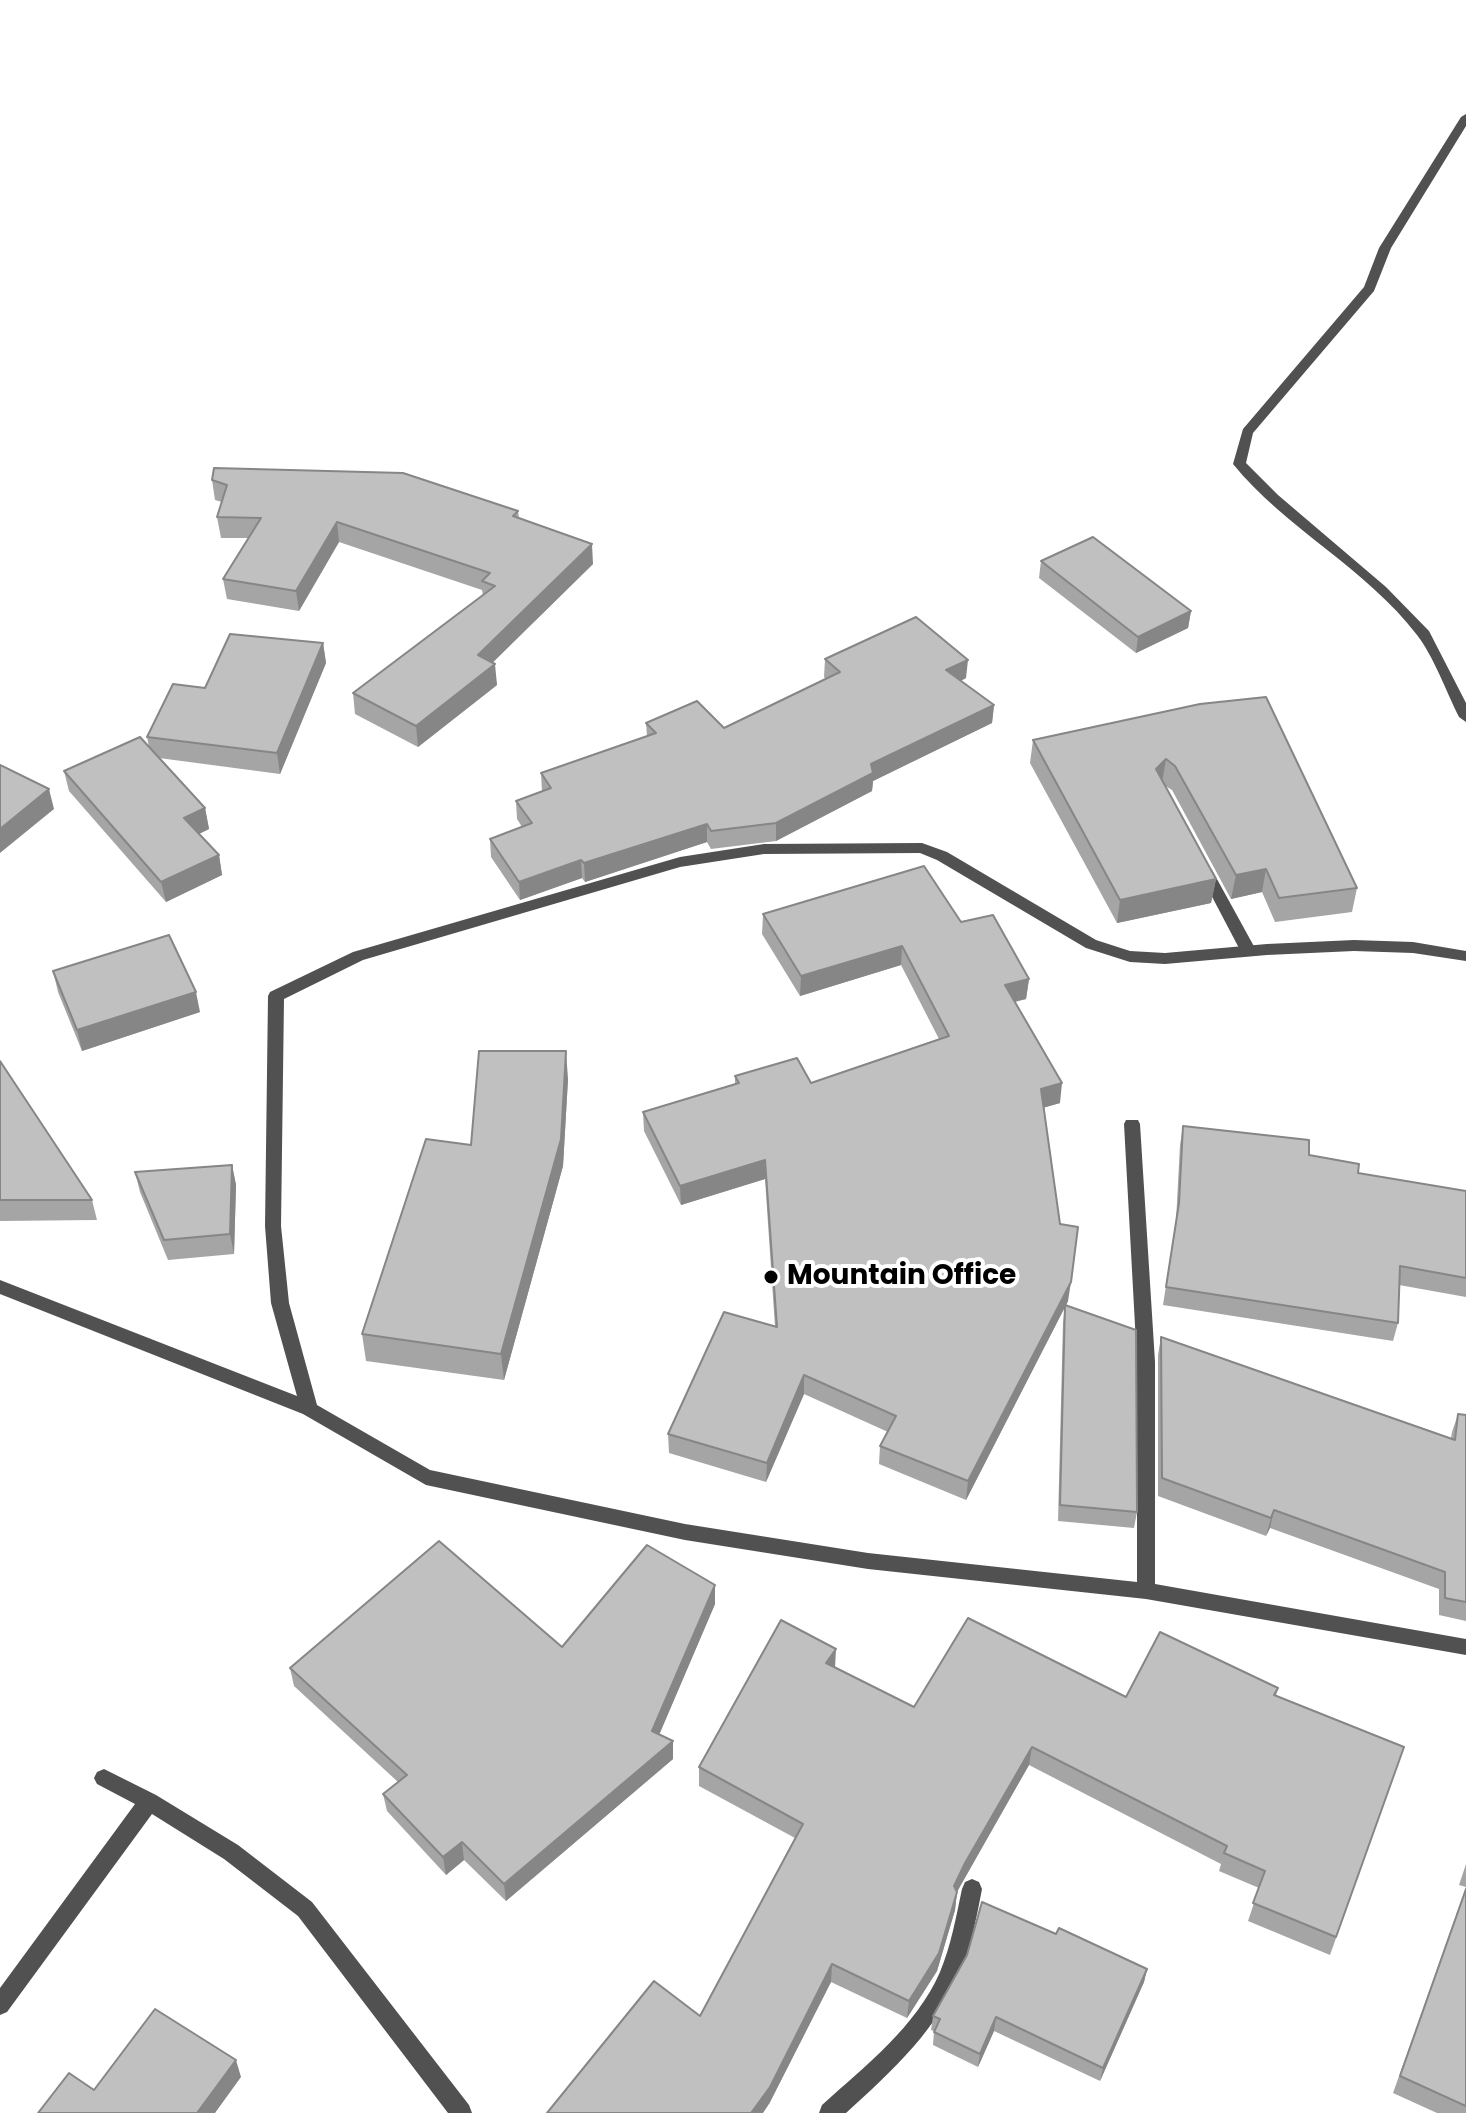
<!DOCTYPE html>
<style>
body{margin:0}
canvas{display:block;background:#fff}
</style>
<canvas width="1466" height="2113"></canvas>
<script>
const g = document.querySelector('canvas').getContext('2d');
g.lineJoin = 'round';
function fillPath(path, color) {
  g.fillStyle = color;
  g.fill(path, 'evenodd');
}
function trace(path, color, width, dash) {
  g.strokeStyle = color;
  g.lineWidth = width;
  g.lineCap = dash ? 'butt' : 'round';
  g.setLineDash(dash || []);
  g.stroke(path);
}
function label(font, color, halo, rows, align = 'center') {
  g.font = font + ' Poppins,sans-serif';
  g.lineWidth = 8;
  g.setLineDash([]);
  g.textBaseline = 'middle';
  g.strokeStyle = halo;
  g.fillStyle = color;
  for (const [text, x, y, turn = 0] of rows) {
    g.save();
    g.translate(x, y);
    g.rotate((+turn || 0) * Math.PI / 180);
    g.textAlign = isNaN(turn) ? turn : align;
    if (halo) g.strokeText(text, 0, 0);
    g.fillText(text, 0, 0);
    g.restore();
  }
}
fillPath(new Path2D(`
 M1205,865L1212,870L1256,950L1253,954L1248,955L1240,950L1198,870Z`), '#515151');
fillPath(new Path2D(`
 M1466,114V126L1391,248L1374,291L1253,433L1246,463L1278,495L1386,587L1429,631L1466,703V722L1459,717C1447,693 1433,655 1417,635C1366,568 1286,529 1233,464L1243,429L1364,287L1379,248L1461,117Z
 M922,843L947,852L1096,940L1130,951L1165,953L1267,944L1354,940L1413,942L1466,951V961L1413,953L1354,951L1267,955L1165,964L1130,962L1086,948L937,860L920,853L764,854L680,867L363,960L284,999L281,1226L289,1303L317,1405L430,1470L685,1524L868,1553L1137,1582V1362L1124,1124L1126,1120H1138L1140,1124L1155,1362V1584L1466,1639V1655L1146,1599L868,1569L685,1540L426,1485L303,1414L0,1294V1280L297,1396L271,1303L265,1226L268,996L270,992L353,952L680,857L764,844Z
 M104,1769L156,1795L238,1845L312,1902L469,2105L472,2113H448L298,1916L224,1859L152,1814L7,2012L0,2015V1988L135,1804L97,1784L94,1778L97,1772Z
 M972,1879L979,1882L982,1889C977,1915 972,1942 962,1968C939,2029 893,2070 846,2113H819L822,2105C865,2066 916,2027 940,1972C951,1946 956,1917 962,1889L965,1882Z`), '#515151');
fillPath(new Path2D(`
 M212,480L518,511L519,518L593,564L492,663L497,685L418,747L355,714L353,693L483,595L482,590L339,542L299,611L227,599L223,579L249,538H221L217,517L222,502L215,500Z
 M1041,561L1191,611L1188,628L1136,653L1039,578Z
 M323,643L326,663L280,774L159,758L205,808L209,829L199,834L219,855L222,875L166,902L69,791L64,771L149,747L147,737L205,688Z
 M825,659L966,678L961,681L994,705L992,723L873,781L872,791L776,841L711,849L707,842L585,882L582,878L520,900L491,857L490,839L522,827L517,819L516,801L542,792L541,773L647,736L646,723L724,728L826,679L824,677Z
 M1200,704L1357,888L1352,912L1275,922L1262,892L1231,899L1172,790L1164,785L1216,879L1211,903L1117,923L1030,763L1033,740Z
 M763,914L961,922L1029,979L1026,999L1015,1002L1060,1103L1043,1108L1068,1301L1066,1306L1137,1512L1134,1528L1058,1521L1063,1322L1065,1307L966,1500L879,1464L880,1446L888,1432L804,1394L766,1482L669,1453L668,1434L775,1327L765,1179L681,1205L644,1131L643,1112L735,1084V1076L811,1083L939,1039L901,965L800,996L762,934Z
 M53,971L200,1012L82,1051L58,992Z
 M0,1061L92,1200L97,1220L0,1221Z
 M568,1079L563,1166L504,1380L366,1361L362,1334L471,1145Z
 M1183,1126L1309,1155L1358,1173L1466,1191V1297L1399,1285L1398,1323L1393,1341L1163,1305L1176,1221L1180,1145Z
 M232,1165L236,1185L234,1254L168,1260L140,1192L135,1172Z
 M1161,1337L1451,1438L1452,1432L1458,1414L1466,1415V1621L1439,1615V1589L1270,1528L1266,1536L1158,1496V1355Z
 M715,1604L659,1735L673,1741V1759L506,1901L464,1860L446,1875L387,1811L383,1794L398,1782L294,1686L290,1668L562,1647Z
 M834,1668L914,1707L1278,1688L1276,1696L1404,1747L1330,1955L1248,1921L1259,1888L1219,1871L1221,1864L1029,1765L962,1881L957,1892L955,1910L937,1971L907,2018L831,1982L769,2104L700,2016L795,1838L699,1786V1767Z
 M1466,1864V2113H1437L1393,2093L1466,1887L1459,1885Z
 M1056,1934L1147,1969L1144,1982L1100,2081L994,2031L978,2067L933,2045L934,2031L931,2030L933,2016Z`), '#a5a5a5');
fillPath(new Path2D(`
 M337,522L339,542L299,611L296,591Z
 M592,544L593,564L479,676L478,655Z
 M1191,611L1188,628L1136,653L1138,637Z
 M323,643L326,663L280,774L277,753Z
 M968,660L966,678L945,688L946,670Z
 M495,664L497,685L418,747L416,726Z
 M994,705L992,723L873,781L872,791L776,841V823L871,764Z
 M1166,759L1162,783L1156,769Z
 M49,789L54,809L0,853V829Z
 M205,808L209,829L188,839L184,818Z
 M707,824V842L585,882L584,863Z
 M219,855L222,875L166,902L161,882Z
 M581,860L582,878L520,900L519,882Z
 M1266,869L1262,892L1231,899L1236,875Z
 M1216,879L1211,903L1117,923L1120,900Z
 M902,946L901,965L800,996L801,976Z
 M1029,979L1026,999L1003,1004L1005,985Z
 M196,992L200,1012L82,1051L77,1030Z
 M566,1051L568,1079L563,1166L504,1380L501,1354Z
 M1062,1083L1060,1103L1038,1109L1041,1089Z
 M765,1160V1179L681,1205L680,1186Z
 M232,1165L236,1185L234,1254L230,1234Z
 M1071,1282L1068,1301L966,1500L968,1481Z
 M804,1375V1394L766,1482L767,1463Z
 M1274,1510L1270,1528L1266,1536L1271,1518Z
 M715,1585V1604L653,1749L652,1731Z
 M836,1649L835,1668L826,1663Z
 M673,1741V1759L506,1901L504,1884Z
 M1032,1747L1029,1765L957,1892L955,1910L937,1971L907,2018L909,2001L954,1886L965,1863Z
 M462,1842L464,1860L446,1875L443,1857Z
 M832,1964L831,1982L769,2104L763,2113H751Z
 M1147,1969L1144,1982L1100,2081L1103,2068Z
 M996,2017L994,2031L978,2067L980,2054Z
 M236,2060L241,2077L215,2113H197Z`), '#868686');
const building = new Path2D(`
 M214,468L403,473L518,511L513,516L592,544L478,655L495,664L416,726L353,693L495,586L482,581L490,573L337,522L296,591L223,579L261,518L217,517L227,485L212,480Z
 M1093,537L1191,611L1138,637L1041,561Z
 M916,617L968,660L946,670L994,705L871,764L873,773L776,823L711,831L707,824L584,863L581,860L519,882L490,839L532,823L516,801L551,788L541,773L656,733L646,723L697,701L724,728L840,672L825,659Z
 M230,634L323,643L277,753L147,737L173,684L205,688Z
 M1266,697L1357,888L1279,898L1266,869L1236,875L1175,766L1166,759L1156,769L1216,879L1120,900L1033,740L1200,704Z
 M140,737L205,808L184,818L219,855L161,882L64,771Z
 M0,765L49,789L0,829Z
 M924,866L961,922L993,915L1029,979L1005,985L1062,1083L1041,1089L1060,1224L1078,1227L1071,1282L968,1481L880,1446L896,1416L804,1375L767,1463L668,1434L724,1312L777,1327L765,1160L680,1186L643,1112L739,1083L735,1076L797,1058L811,1083L949,1036L902,946L801,976L763,914Z
 M169,935L196,992L77,1030L53,971Z
 M479,1051H566L561,1139L501,1354L362,1334L426,1139L471,1145Z
 M0,1061L92,1200H0Z
 M1183,1126L1309,1140V1155L1359,1164L1358,1173L1466,1191V1278L1400,1266L1398,1323L1166,1287L1179,1203Z
 M232,1165L230,1234L164,1240L135,1172Z
 M1065,1305L1136,1330L1137,1512L1060,1505Z
 M1161,1337L1455,1440L1458,1414L1466,1415V1602L1445,1598V1572L1274,1510L1271,1518L1162,1478Z
 M439,1541L562,1647L647,1545L715,1585L652,1731L673,1741L504,1884L462,1842L443,1857L383,1794L407,1775L290,1668Z
 M968,1618L1126,1697L1160,1632L1278,1688L1274,1695L1404,1747L1336,1937L1253,1903L1265,1871L1224,1853L1227,1846L1032,1747L965,1863L954,1886L957,1892L939,1953L909,2001L832,1964L770,2087L751,2113H547L654,1981L700,2016L803,1824L699,1767L781,1620L836,1649L826,1663L914,1707Z
 M1466,1889V2106L1400,2076Z
 M982,1902L1056,1934L1059,1928L1147,1969L1103,2068L996,2017L980,2054L934,2032L940,2019L933,2016L967,1955Z
 M155,2009L236,2060L197,2113H38L69,2073L94,2090Z`);
fillPath(building, '#c0c0c0');
trace(building, '#868686', 2);
for (const [x, y, r, color] of [
 [771,1277,8,"#000"]
]) {
  const dot = new Path2D();
  dot.arc(x, y, r, 0, 2 * Math.PI);
  g.fillStyle = color;
  g.fill(dot);
  trace(dot, '#fff', 3);
}
label('bold 28px', '#000', '#fff', [
 ["Mountain Office",787,1277]
], 'left');
</script>
